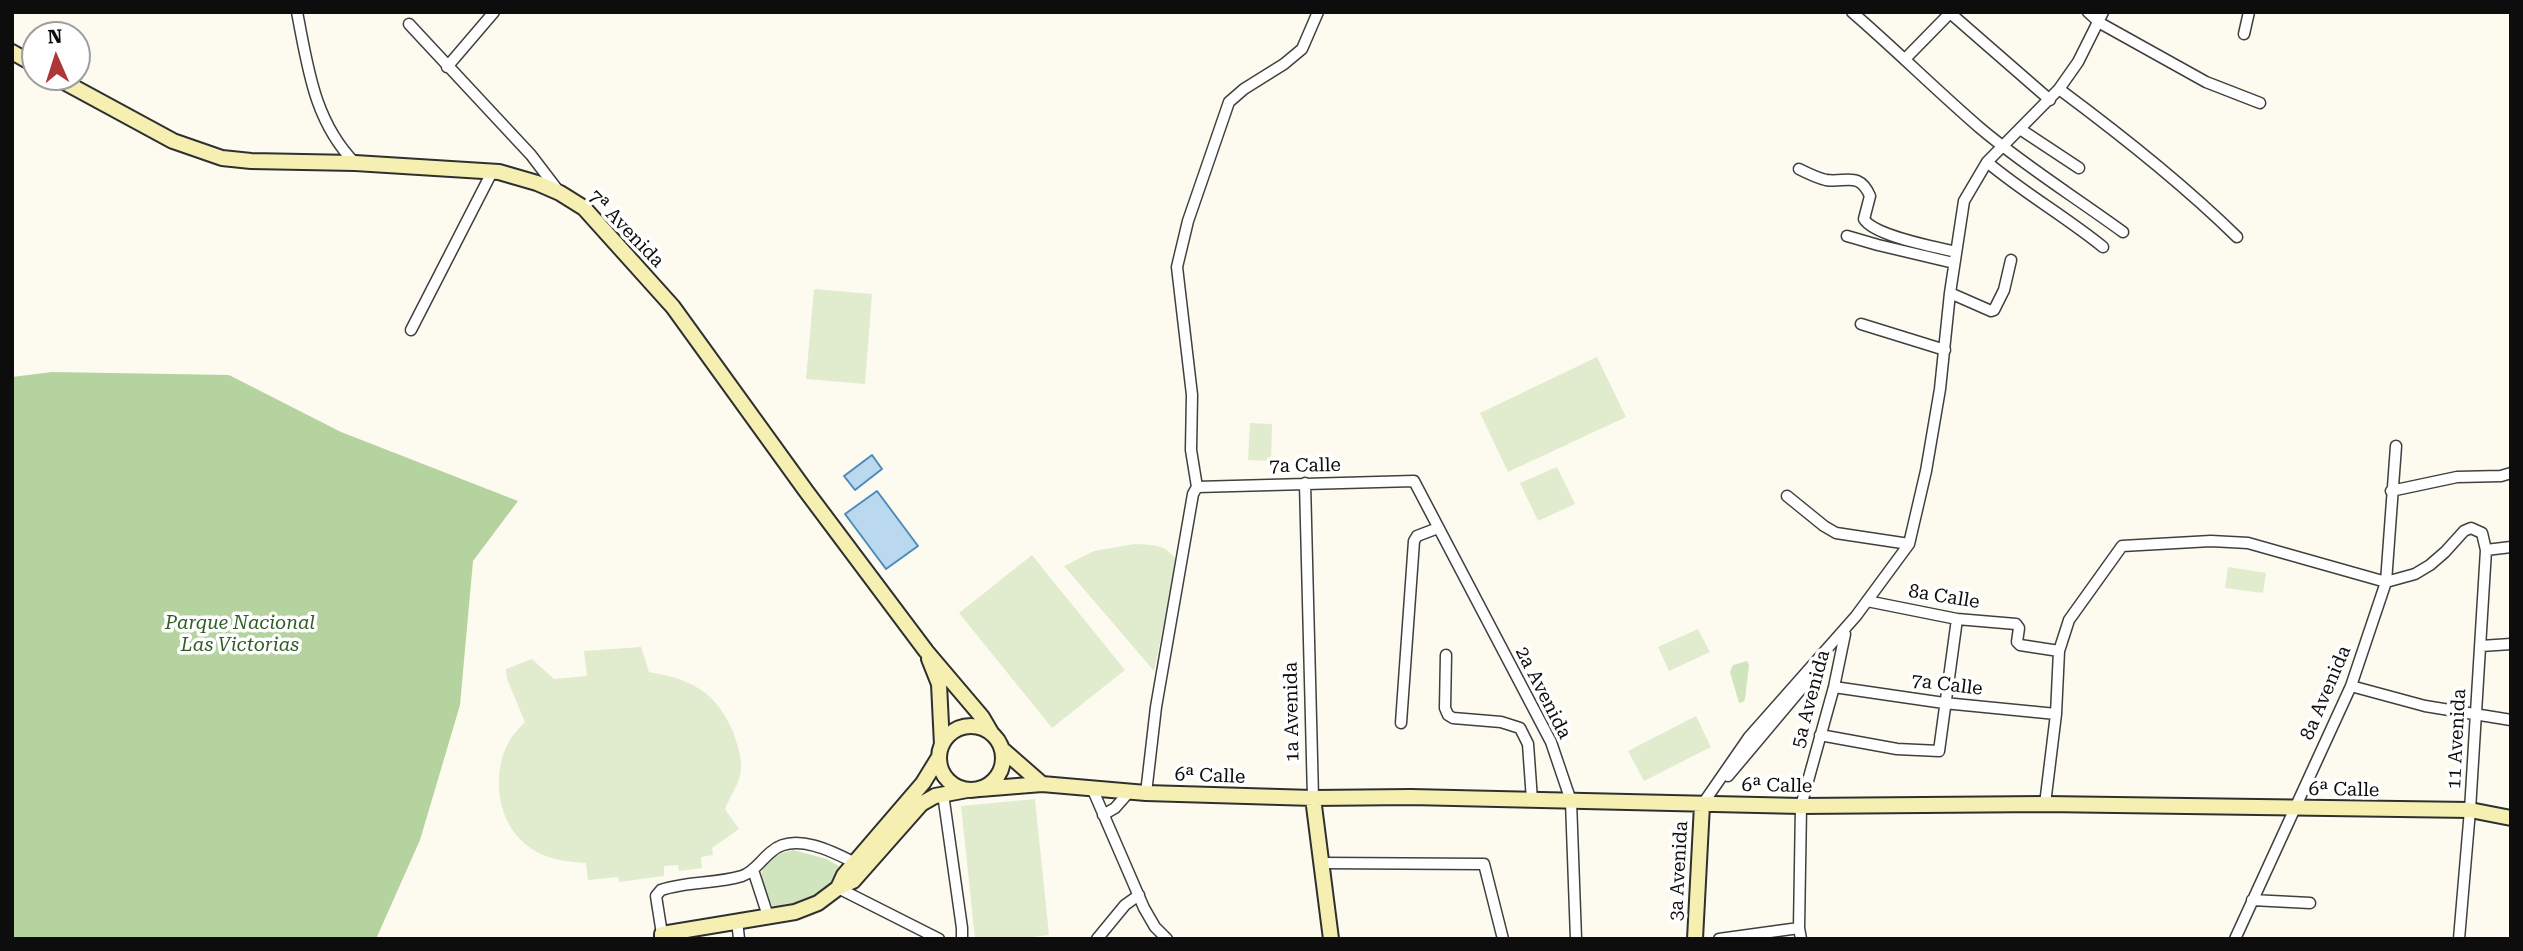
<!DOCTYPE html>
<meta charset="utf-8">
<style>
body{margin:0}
#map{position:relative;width:2523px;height:951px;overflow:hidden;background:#fdfbf0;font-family:"Roboto Serif",serif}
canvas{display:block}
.frame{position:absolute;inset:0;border:14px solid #0d0d0d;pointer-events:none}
.north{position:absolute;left:21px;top:21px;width:70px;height:70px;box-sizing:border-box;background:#fff;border:2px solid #9e9e9e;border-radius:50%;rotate:357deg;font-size:19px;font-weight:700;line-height:28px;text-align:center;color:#0d0d0d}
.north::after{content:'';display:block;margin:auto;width:24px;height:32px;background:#ad3638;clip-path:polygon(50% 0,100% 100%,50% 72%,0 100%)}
</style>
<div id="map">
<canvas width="2523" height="951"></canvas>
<div class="frame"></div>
<div class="north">N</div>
</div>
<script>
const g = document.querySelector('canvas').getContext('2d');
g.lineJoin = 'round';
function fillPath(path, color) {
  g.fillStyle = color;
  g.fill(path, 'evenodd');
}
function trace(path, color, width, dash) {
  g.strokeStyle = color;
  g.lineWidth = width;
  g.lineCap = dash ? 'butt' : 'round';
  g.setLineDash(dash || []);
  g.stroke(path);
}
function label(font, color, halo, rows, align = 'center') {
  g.font = font + ' "Roboto Serif",serif';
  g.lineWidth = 7;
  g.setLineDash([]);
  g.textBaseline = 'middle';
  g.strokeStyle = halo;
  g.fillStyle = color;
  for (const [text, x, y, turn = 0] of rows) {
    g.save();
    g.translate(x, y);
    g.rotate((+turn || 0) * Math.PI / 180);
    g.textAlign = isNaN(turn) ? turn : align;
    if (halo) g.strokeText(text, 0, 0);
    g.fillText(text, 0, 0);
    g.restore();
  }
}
fillPath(new Path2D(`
 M1747,661L1749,665L1745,699L1743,702L1739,703L1730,672L1733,665Z
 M793,850L827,859L840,867C827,899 806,903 775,909C765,898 755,875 767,862C774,854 784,853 793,850Z`), '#d0e4bd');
fillPath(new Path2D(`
 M52,372L229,375L341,432L518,501L473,561L460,705L420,840L376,939H12V377Z`), '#b4d39e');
fillPath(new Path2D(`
 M814,289L872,294L865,384L806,379Z
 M1597,357L1626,417L1508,472L1480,413Z
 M1250,423L1272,424L1271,461L1248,460Z
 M1557,467L1575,504L1538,521L1520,483Z
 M1135,544C1154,545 1166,544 1177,561L1154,671L1064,566L1094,551Z
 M1032,555L1125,670L1052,728L959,613Z
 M2228,567L2266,573L2263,593L2225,588Z
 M1698,629L1710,652L1669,671L1658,647Z
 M641,647L649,672C690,679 716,691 733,732C737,744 742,756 741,769C740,784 730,796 725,809L739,829L712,848L713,855L701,857L702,868L679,871L678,865L664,866V876L619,882L618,877L588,880L586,863C566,862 545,859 529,847C496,824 490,771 511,738C515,732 520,727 525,722L507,679L506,669L532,659L554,679L587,676L584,651Z
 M1696,716L1711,747L1644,781L1628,751Z
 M1035,799L1049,935L1016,939H975L961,806Z`), '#e1ecce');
const water = new Path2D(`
 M872,455L882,469L855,490L844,476Z
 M877,491L918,546L886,569L845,514Z`);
fillPath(water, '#bad9ef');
trace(water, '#4a8cbd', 2);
const street = new Path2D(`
 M297,12C308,68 314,121 355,163
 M1852,12C1896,50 1936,90 1980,128C2025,166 2075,197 2123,232
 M1949,12L2050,100
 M2088,12L2100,23L2206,82L2260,103
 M409,24L531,155L560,193
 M2244,34L2249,12
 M1906,58L1951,12
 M447,67L494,12
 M2059,89C2121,135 2182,183 2237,237
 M2020,129L2079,168
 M1987,162C2024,193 2066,217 2103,247
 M1799,169C1807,173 1817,178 1826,180C1846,183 1859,171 1870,196L1864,219C1874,236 1936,247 1956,252
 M1847,236L1878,245L1954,263
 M1950,293L1991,311L1994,310L2004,290L2011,260
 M1861,324L1945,350
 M411,330L492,172
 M1305,483L1313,798
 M1197,487L1414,481L1551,742L1571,801L1576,939
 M2391,491L2457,477L2501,476L2511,473
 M1787,496L1824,526L1836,533L1909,544
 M2486,550L2511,547
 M1867,601L1957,619L2016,624L2019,628L2017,642L2020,645L2059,651
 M2481,646L2511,644
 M1446,655L1445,708L1448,715L1453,718L1501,722L1520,728L1528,744L1532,800
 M2351,686L2425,706L2511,720
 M1834,687L1944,703L2056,714
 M1401,723L1414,541L1417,536L1438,528
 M1820,735L1897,749L1939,751L1957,619
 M1728,776L1817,670
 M1092,788L1144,908L1155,927L1167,939
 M1146,793L1156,707L1193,494L1197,487L1191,450L1192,395L1177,267L1188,221L1229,102L1244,89L1284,64L1302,49L1318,12
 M943,794L962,928V939
 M2045,804L2056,714L2059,651L2069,620L2122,546L2211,541L2248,543L2386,582L2415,574L2430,565L2445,552L2464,531L2471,528L2482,533L2486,550L2470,810L2459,939
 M1702,805L1749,737L1856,616L1909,544L1926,471L1940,389L1950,293L1964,201L1987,162L2059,89L2078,62L2103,12
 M1103,815L1115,808L1130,791
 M1322,863L1484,864L1503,939
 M753,870L768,916
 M838,888L939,939
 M2252,900L2310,903
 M737,920L739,939
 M662,934L656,896L661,890C687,881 716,884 742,876C754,872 761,860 771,852C794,831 834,852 857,864
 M1097,939L1125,905L1139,895
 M1719,939L1799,928
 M1801,939L1799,928L1801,806L1834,687L1845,634
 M2235,939L2351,686L2386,582L2396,446`);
const secondary = new Path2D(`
 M12,52L35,65
 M55,77L173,141L222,158L251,161L355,163L499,172L537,183L560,193L584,208L673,307L806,491L926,651L982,717L992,734
 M929,659L939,684L942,745
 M939 758a32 32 0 1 1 64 0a32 32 0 1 1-64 0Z
 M1002,749L1042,784
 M980,789L1042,784L1146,793L1313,798L1411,797L1801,806L2045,804L2470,810L2511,818
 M1313,798L1331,939
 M838,888L844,875L923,783L939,757
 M662,939V934L795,912L818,903L838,888L853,881L921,804L935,796L967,790
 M1695,939L1702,805`);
trace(street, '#404040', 13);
trace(secondary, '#2f2f2f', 18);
trace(street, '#fff', 10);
trace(secondary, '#f5f0b2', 14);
label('19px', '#0d0d0d', '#fff', [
 ["7ª Avenida",626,229,46],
 ["7a Calle",1305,466,-1],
 ["8a Calle",1944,597,9],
 ["7a Calle",1947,685,7],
 ["2a Avenida",1543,693,63],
 ["8a Avenida",2326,693,-67],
 ["5a Avenida",1811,699,-75],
 ["1a Avenida",1292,712,-91],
 ["11 Avenida",2457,739,-87],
 ["6ª Calle",1210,776,2],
 ["6ª Calle",1777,786,1],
 ["6ª Calle",2344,790,1],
 ["3a Avenida",1679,871,-87]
]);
label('italic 19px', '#2f5d25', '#fff', [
 ["Parque Nacional",240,623],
 ["Las Victorias",240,645]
]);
</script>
